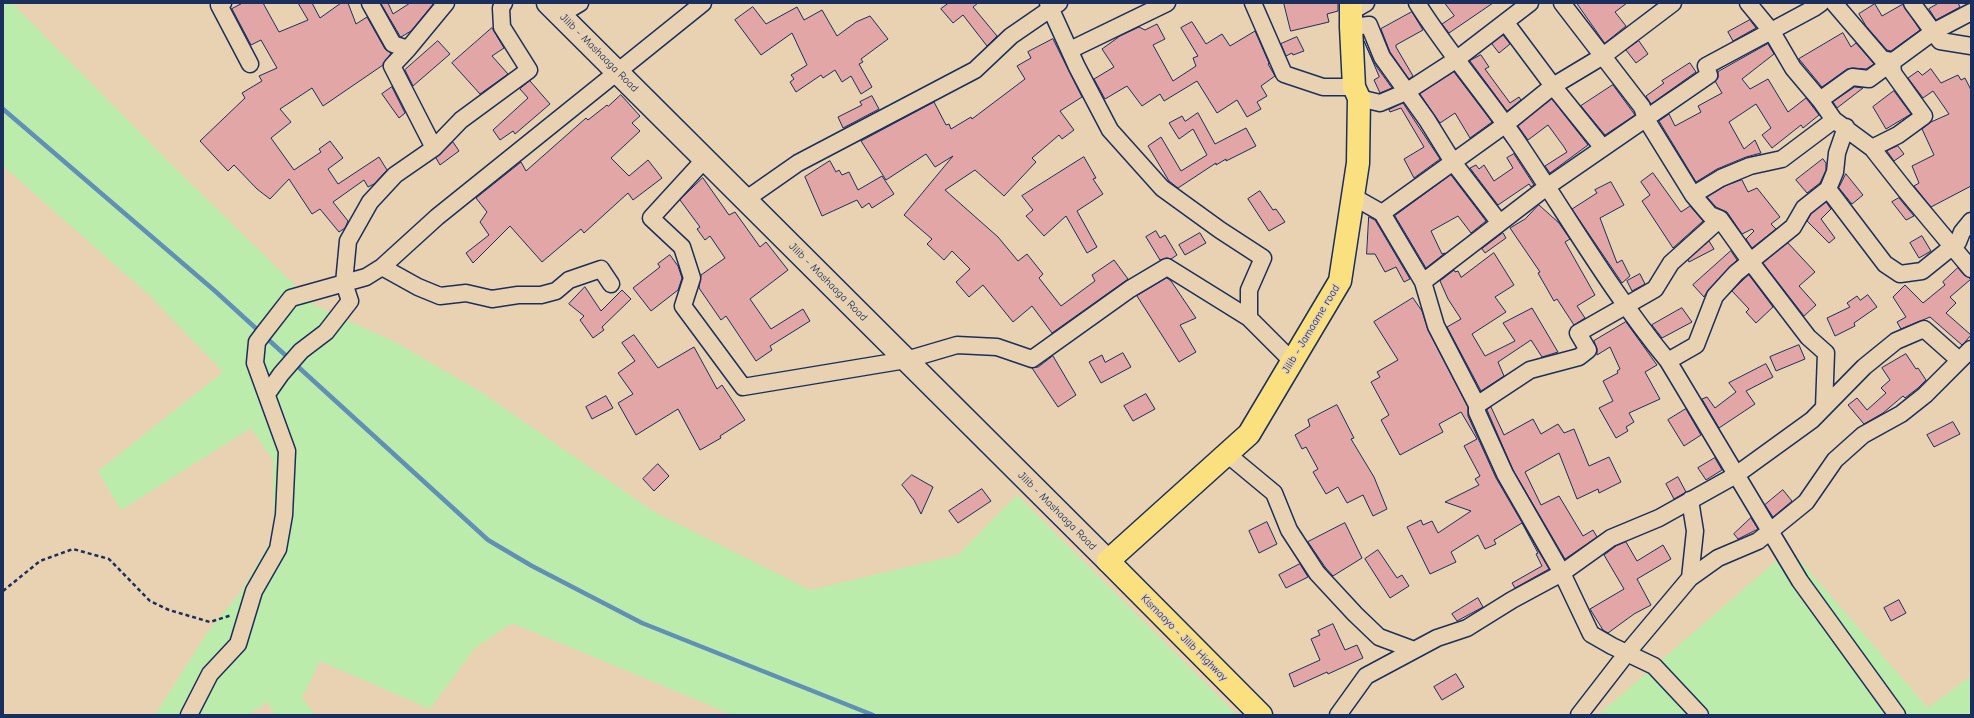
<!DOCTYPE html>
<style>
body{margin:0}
#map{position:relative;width:1974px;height:718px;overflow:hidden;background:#e8d2b1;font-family:"Comic Neue",sans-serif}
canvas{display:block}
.frame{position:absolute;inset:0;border:4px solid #1b2f5e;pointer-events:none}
</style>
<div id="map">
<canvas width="1974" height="718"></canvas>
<div class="frame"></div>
</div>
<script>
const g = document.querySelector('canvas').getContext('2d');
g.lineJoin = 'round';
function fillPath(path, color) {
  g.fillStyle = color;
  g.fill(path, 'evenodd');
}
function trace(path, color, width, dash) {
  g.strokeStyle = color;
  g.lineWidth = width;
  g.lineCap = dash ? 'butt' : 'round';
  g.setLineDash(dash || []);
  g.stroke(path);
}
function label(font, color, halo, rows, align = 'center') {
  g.font = font + ' "Comic Neue",sans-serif';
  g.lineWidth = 3;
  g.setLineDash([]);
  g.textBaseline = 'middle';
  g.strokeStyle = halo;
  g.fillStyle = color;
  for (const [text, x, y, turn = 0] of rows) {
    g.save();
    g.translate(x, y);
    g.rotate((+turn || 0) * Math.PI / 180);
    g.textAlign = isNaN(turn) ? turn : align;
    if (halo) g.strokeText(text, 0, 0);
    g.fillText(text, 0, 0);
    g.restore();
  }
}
fillPath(new Path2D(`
 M3,3H12L174,167L316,306L395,342L481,392L654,512L810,590L958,555L1017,495L1237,715H733L512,623L475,648L430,709L320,661L302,698L315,715H275L267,702L248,715H155L209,630L241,592L274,535L273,460L251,428L121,510L98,471L223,372L148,294L3,166Z
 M1790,549L1928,708L1971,676V715H1598Z`), '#bcecab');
trace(new Path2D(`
 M3,109L215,291L488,540L532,566L642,623L873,715`), '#6190b6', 4.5);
const building = new Path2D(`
 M243,3H263L279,32L308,20L298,3H312L320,18L341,3H348L356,24L367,17L385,49L391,53L383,65L323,106L312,88L280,109L291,122L271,138L294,170L321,152L319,149L330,141L343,158L328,169L338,184L379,157L387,170L374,184L368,187L364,180L333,202L348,221L345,228L339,232L320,209L312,214L289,179L270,199L257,189L234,165L228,171L200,141L245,98L242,93L262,81L259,76L277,68L261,40L251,45L232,9Z
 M381,3H388L393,14L410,3H434L411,31L401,37Z
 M949,3H978L973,7L997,36L987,46L963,15L953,23L941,9Z
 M1284,3H1338V11L1327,14L1329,22L1291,31Z
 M1445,3H1493L1449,33L1442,24L1454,16Z
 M1577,3H1627L1615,12L1626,26L1605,43Z
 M1939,3H1958L1960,7L1936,20L1929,9Z
 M1875,4L1882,16L1903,4L1920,30L1891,51L1887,50L1866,26L1859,14Z
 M753,7L766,24L797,7L804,20L822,10L837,36L856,22L870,16L888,39L861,59L863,62L859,64L872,87L861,94L851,76L842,82L835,70L823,78L821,75L796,92L790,82L794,79L791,75L807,65L792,33L761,55L735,20Z
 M1412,12L1423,30L1396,45V47L1413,76L1409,79L1390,52L1381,29Z
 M1750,20L1756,28L1733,41L1728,32Z
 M1192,22L1206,44L1222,34L1230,46L1255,31L1269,63L1268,64L1275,76L1261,86L1267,96L1257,102L1261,109L1247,117L1237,100L1217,113L1197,81L1164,101L1160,94L1142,106L1127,86L1105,99L1094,79L1114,67L1102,49L1120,36L1139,27L1145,30L1157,24L1165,39L1153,45L1173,81L1196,66L1193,58L1198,56L1181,28Z
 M492,28L504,48L492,56L508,74L480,94L452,63Z
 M1843,33L1851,47L1856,43L1874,64L1866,69L1853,68L1847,69L1822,87L1799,59Z
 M1503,35L1510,44L1499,53L1492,44Z
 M1297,37L1304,51L1293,55L1292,53L1286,56L1281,44Z
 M1053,39L1082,97L1060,111L1074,130L1062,139L1059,135L1032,158L1036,162L1004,196L975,170L945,190L998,237L1018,261L1027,254L1043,274L1039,278L1061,306L1095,281L1092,275L1114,260L1128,279L1052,333L1032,306L1013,322L983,285L969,297L956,282L970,269L952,251L944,260L927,244L932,239L904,215L953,156L935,167L926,154L886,180L861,141L934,102L946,125L949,124L951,129L971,117L972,119L1025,79L1017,66L1031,58L1028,52Z
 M438,41L450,54L413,86L405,70Z
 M1364,41L1374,63L1392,88L1380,93L1374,80L1379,77Z
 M1639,41L1648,54L1636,63L1626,50Z
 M1768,44L1774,54L1742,79L1750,89L1768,79L1788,112L1806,98L1819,115L1803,128L1801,125L1772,148L1762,135L1771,128L1756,104L1729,122L1744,149L1755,140L1761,153L1746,157L1717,169L1696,182L1659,121L1669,114L1675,126L1701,112L1698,106L1722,93L1715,81L1718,78V72Z
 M1481,55L1489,67L1485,69L1510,103L1519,97L1521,100L1507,111L1470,61Z
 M1690,63L1696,72L1651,104L1646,96L1664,83L1662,81Z
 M1931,69L1941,83L1958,75L1961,80L1965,78L1971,90V186L1931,207L1914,186L1919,183L1912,166L1934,155L1922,129L1931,122L1949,114L1933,91L1923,98L1908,78L1918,71L1922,75Z
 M1454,72L1492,122L1470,138L1455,113L1440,123L1420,94Z
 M530,81L550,104L515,134L513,131L500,140L493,130L528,98L520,89Z
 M1613,85L1635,115L1605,135L1581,106Z
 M392,87L405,113L399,118L382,94Z
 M1855,87L1863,88L1837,108L1833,102Z
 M1894,91L1911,114L1886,129L1873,107Z
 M621,95L640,116L632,123L640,131L611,158L629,176L648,160L662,178L633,200L628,193L584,233L581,229L542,262L510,226L473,263L466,253L489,235L480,222L487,212L476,198L521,162L526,171L586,118L588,120L607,105L608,106Z
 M872,96L879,109L843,128L838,117L862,105L860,102Z
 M1552,99L1588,145L1550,173L1545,166L1567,152L1564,147L1548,125L1528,140L1518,126Z
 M1403,103L1440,159L1414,178L1404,159L1424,147L1401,108L1390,112L1389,110Z
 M1198,113L1215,144L1246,128L1256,146L1226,161V159L1216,165V163L1178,188L1169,181L1148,146L1161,137L1181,171L1207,155L1193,129L1179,139L1169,123L1182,116L1185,121Z
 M453,142L459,151L440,165L436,158Z
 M1898,146L1904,154L1894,161L1887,151Z
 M1514,154L1534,185L1531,187L1529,184L1498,205L1470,168L1476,165L1479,169L1484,165L1494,181L1513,168L1507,158Z
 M1084,157L1096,178L1093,179L1103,194L1077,211L1097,247L1087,253L1066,216L1044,236L1026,216L1033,210L1022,196Z
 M1823,159L1826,163V170L1820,183L1807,193L1796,180Z
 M830,161L836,172L839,170L842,175L849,172L858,190L882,176L894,194L872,208L869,203L862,208L857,200L822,216L805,177Z
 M1653,173L1681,212L1690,206L1703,221L1673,248L1642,201L1650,195L1641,182Z
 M1846,174L1863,195L1852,204L1839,188Z
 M1451,175L1486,221L1471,233L1458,216L1431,231L1442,254L1445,253L1426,268L1395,216Z
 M703,178L729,215L735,212L760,247L766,242L788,270L750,299L771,329L803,309L810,321L770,346L772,350L756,361L726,316L721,320L699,288L701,275L725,258L710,236L705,240L697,229L700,227L680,200Z
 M1742,180L1748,192L1757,188L1780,217L1771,224L1776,229L1752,248L1746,239L1754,231L1752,229L1742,234L1727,212L1716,207L1707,197L1725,186Z
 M1611,182L1624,205L1600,218L1617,263L1622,260L1630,276L1622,283L1572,209L1597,193L1595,190Z
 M1260,191L1273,210L1276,209L1285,222L1269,231L1248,199Z
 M1899,198L1914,216L1906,220L1892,202Z
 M1826,202L1831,209L1821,219L1835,238L1829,243L1807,221L1811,214Z
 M1539,205L1559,223L1570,239L1565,242L1595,295L1577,306L1585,318L1574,325L1557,299L1554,301L1538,273L1540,272L1510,228L1525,219Z
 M1369,217L1375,220L1410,279L1404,282L1396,267L1385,272L1375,254H1367Z
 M1156,231L1160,238L1165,235L1177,255L1171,259L1167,258L1160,260L1146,237Z
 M1200,233L1206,243L1185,255L1179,245Z
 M1503,233L1506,238L1485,253L1482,249Z
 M1922,236L1931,251L1919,258L1910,243Z
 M1709,241L1714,249L1689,262L1688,260Z
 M1788,243L1815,272L1799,286L1816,305L1804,316L1763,263Z
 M1731,251L1737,260L1708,290L1704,297L1693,285Z
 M1494,253L1514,285L1495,297L1506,312L1472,334L1485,356L1515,341L1503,323L1532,308L1558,352L1542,357L1531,340L1498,362L1504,376L1481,391L1447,327L1461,319L1448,299L1440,281L1454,270L1455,272L1458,271L1461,277Z
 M670,255L678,266L682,278L678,290L651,311L633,288L660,267L658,264Z
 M1958,268L1964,275L1971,279L1950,297L1956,303L1946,313L1971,335L1965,342L1962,345L1930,317L1901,329L1897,322L1906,317L1893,297L1905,285L1923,303L1945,285L1943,282Z
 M1640,274L1645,284L1632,291L1627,281Z
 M1749,275L1773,307L1756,323L1746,312L1749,309L1732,291Z
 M1167,278L1171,281L1196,318L1180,325L1196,352L1179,362L1137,296Z
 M585,287L601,311L622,290L631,299L602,327L604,330L593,338L580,320L584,316L569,304Z
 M1868,295L1877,307L1854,323L1855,326L1835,336L1827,318L1850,307L1847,303L1857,296L1860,300Z
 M1413,298L1422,311L1428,330L1468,407V416L1496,478L1549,569L1515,588L1512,583L1542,566L1536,554L1538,553L1522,523L1494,540L1496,544L1485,549L1478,535L1451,552L1456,562L1430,574L1407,527L1421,520L1423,525L1432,521L1438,533L1471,511L1445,502L1479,485L1475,479L1480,476L1464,446L1477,439L1461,412L1439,424L1443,432L1400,455L1381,420L1389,415L1371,382L1380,377L1377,372L1398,360L1374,322Z
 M1682,308L1692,322L1662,338L1652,325Z
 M1626,322L1657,365L1645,372L1660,399L1629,413L1634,422L1626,427L1628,431L1616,438L1599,408L1613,401L1603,381L1618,373L1617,371L1620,369L1610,347L1597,355V349L1594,341Z
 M634,335L658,368L694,347L717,389L722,385L745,420L720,436L721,438L700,450L678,409L636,435L618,403L633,394L618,373L635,361L622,343Z
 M1799,345L1805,359L1776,371L1770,357Z
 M1123,353L1131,367L1101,383L1089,362L1102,355L1105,362Z
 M1906,354L1916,369L1918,368L1926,380L1918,388L1905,398L1903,396L1883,413L1864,424L1848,405L1857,398L1867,410L1886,393L1881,388L1890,380L1882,368Z
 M1053,356L1076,395L1058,407L1032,368L1038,367Z
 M1766,364L1773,377L1746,391L1755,404L1719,428L1702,399L1707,397L1715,408L1736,392L1729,383Z
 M1146,394L1155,409L1133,421L1124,406Z
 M606,396L613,408L592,419L586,407Z
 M1337,405L1354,438L1351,439L1374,477L1387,509L1373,516L1363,495L1347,503L1338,487L1326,494L1313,472L1318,469L1306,447L1302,449L1295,435L1310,426L1308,420Z
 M1491,407L1504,435L1533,419L1541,434L1558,424L1564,433L1574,429L1589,466L1609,457L1621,482L1599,493L1598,489L1577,499L1559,453L1525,472L1541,505L1559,496L1583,536L1593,530L1597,537L1565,559L1513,470L1487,410Z
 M1686,409L1701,435L1684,446L1668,420Z
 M1953,422L1960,434L1934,447L1927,435Z
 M1715,458L1722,470L1706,480L1698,468Z
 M658,464L669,476L654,491L643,479Z
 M912,475L933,487L921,514L914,500L902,485Z
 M1678,477L1686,492L1674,499L1666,484Z
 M982,489L991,501L958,523L949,511Z
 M1783,490L1792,501L1773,517L1765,505Z
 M1751,518L1758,529L1738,539L1734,534Z
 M1267,522L1277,544L1259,553L1249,531Z
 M1345,523L1362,558L1333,576L1325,567L1308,542Z
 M1626,542L1637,561L1663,545L1671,559L1637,579L1651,605L1634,614L1608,633L1603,630L1590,609L1624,589L1604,555L1616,546Z
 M1378,550L1397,578L1402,575L1409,586L1390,598L1365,559Z
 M1300,564L1308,577L1286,588L1279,575Z
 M1478,598L1483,607L1457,621L1452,614Z
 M1899,600L1906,613L1891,621L1884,608Z
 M1333,624L1345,650L1357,645L1363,658L1328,674L1327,672L1294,687L1289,674L1320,660L1311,639L1320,635L1318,631Z
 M1456,674L1464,687L1442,700L1434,687Z`);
fillPath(building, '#e1a6a5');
trace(building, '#1b2f5e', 1);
const street = new Path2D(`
 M223,3L219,5L250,64
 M370,3L393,44L408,49L392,66L434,148
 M1048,3L1077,67L1110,130L1162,188L1220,230L1263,258L1249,290V318L1292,361
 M1253,3L1284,74L1323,87H1354
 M1417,3C1447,51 1485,94 1517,141C1567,215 1611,292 1668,361L1800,581L1897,715
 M1562,3L1642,107L1646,119L1693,195L1710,215L1720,219L1750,261L1808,337L1826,353L1824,408
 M1748,3L1772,32L1793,68L1820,100L1834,120L1872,148L1905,190L1971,269
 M1834,3L1882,59L1892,61L1893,73L1924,116L1898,135L1872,148
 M1912,3L1940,41L1971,46
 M1352,11L1366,3
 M560,15L580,3
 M1506,23L1553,86L1603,148
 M1351,27L1369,25L1382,57L1427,120L1453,162L1499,222
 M408,49L446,3
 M1070,50L1167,3
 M1359,98L1380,103L1406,92L1457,59L1530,3
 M1820,100L1852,77L1869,79L1933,32L1971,12
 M705,159L651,218L682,247L692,278L683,306L743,387L906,360L957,345L997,347L1032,359L1130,289L1167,267L1249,318
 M1828,189L1885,264L1900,274L1922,271L1958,242L1962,232L1971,221
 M1693,195L1721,178L1750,166L1782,159L1834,120
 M1352,196L1382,213L1423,282L1436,326L1477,405V412L1505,474L1562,573L1591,634L1612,646L1654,666L1700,715
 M745,200L798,163L975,70L1011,36L1059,3
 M1382,213L1506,124L1553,86L1603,56L1673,3
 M382,267L418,287L440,296L466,293L492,299L518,295H541L556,291L569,280L601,269L611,284
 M1423,282L1548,186L1709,75L1706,66L1814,8L1821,3
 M1668,361L1696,345L1715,296L1736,273L1793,227L1804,208L1828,189L1835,172L1837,153L1846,127
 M267,394L281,374L301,351L326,332L350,301L344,283L348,241L370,202L395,175L434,148L461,120L529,70L502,27L501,8L504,3
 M1477,405L1530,370L1579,357L1588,350L1578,333L1655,289L1671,263L1720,219
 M1227,454L1274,493L1289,530L1317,573L1355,614L1379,637L1414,650
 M1690,500L1695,531L1690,578
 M189,715L210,674L238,644L254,591L278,549L284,515L287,451L255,363L257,342L263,334L291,298L366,277L382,267L437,217L703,3
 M1338,715L1366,676L1437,638L1467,628L1512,600L1562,573L1611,538L1659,518L1736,475L1812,420L1864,367L1896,341L1924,329L1959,360
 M1579,715L1627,653L1690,578L1718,558L1758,541L1806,502L1835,460L1863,435L1901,414L1925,395L1971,349`);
const secondary = new Path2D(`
 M548,3L1108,561`);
const primary = new Path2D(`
 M1261,715L1108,561L1249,434L1340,281L1358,163L1359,98L1354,87L1351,27V3`);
trace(street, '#1b2f5e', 19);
trace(secondary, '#1b2f5e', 25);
trace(primary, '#1b2f5e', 25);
trace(new Path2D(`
 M3,591L40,561L73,549L109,559L150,601L169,610L210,622L232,615`), '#1b2f5e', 2.5, [4, 3]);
trace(street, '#e8d2b1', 16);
trace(secondary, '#e8d2b1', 22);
trace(primary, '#fbe080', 22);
label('11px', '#1b2f5e', '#e8d2b1', [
 ["Jilib - Mashaaga Road",599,53,45],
 ["Jilib - Mashaaga Road",828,282,45],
 ["Jilib - Jamaame road",1311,329,-59],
 ["Jilib - Mashaaga Road",1057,511,45],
 ["Kismaayo - Jilib Highway",1184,638,45]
]);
</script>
